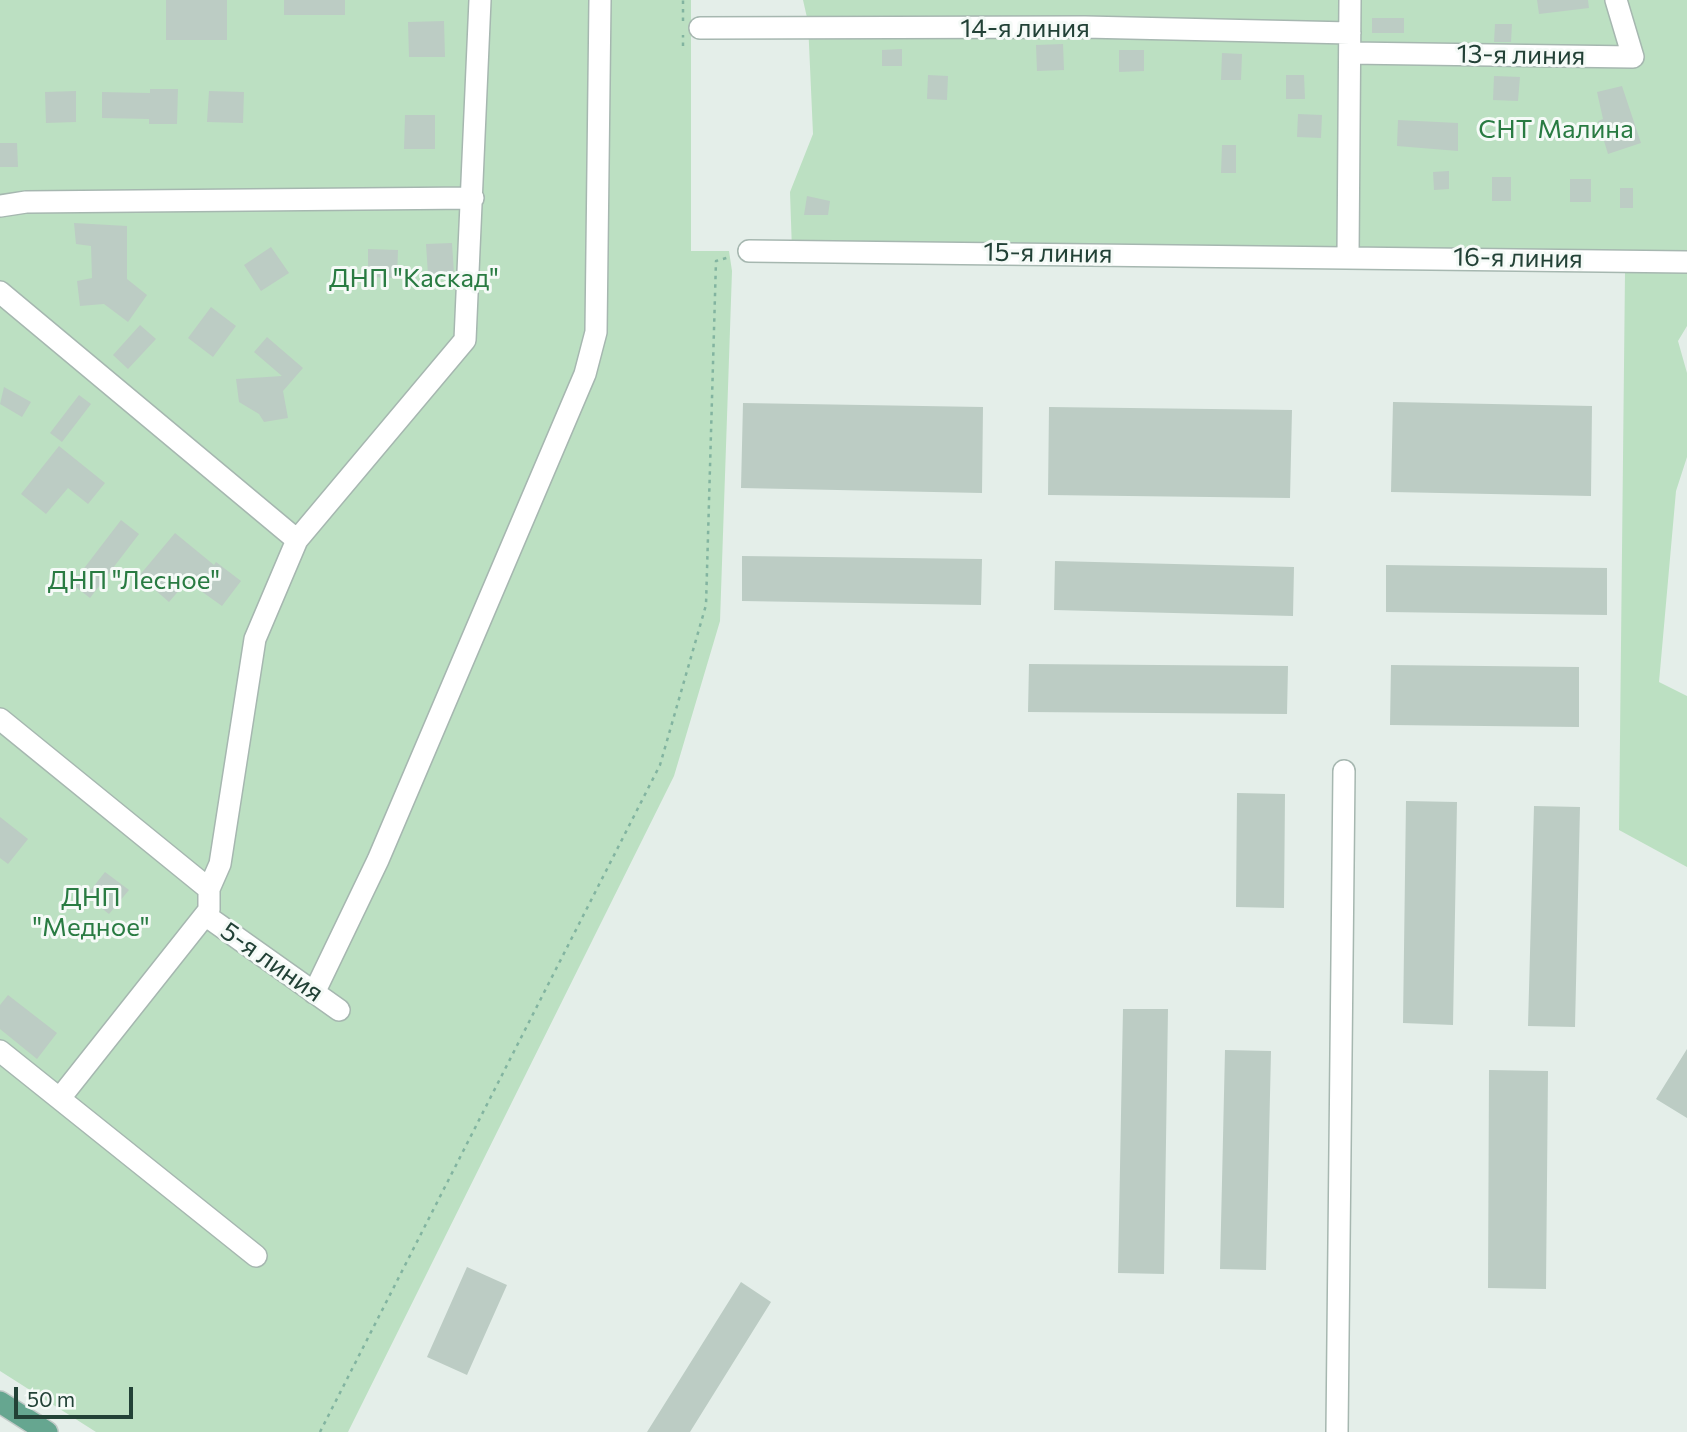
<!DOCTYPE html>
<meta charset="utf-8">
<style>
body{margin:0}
#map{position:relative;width:1687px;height:1432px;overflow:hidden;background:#e4eee9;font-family:Commissioner,sans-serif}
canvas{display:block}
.scale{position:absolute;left:14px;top:1387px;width:119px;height:32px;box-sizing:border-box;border:4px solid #224136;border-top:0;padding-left:9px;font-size:21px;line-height:24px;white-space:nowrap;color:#224136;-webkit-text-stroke:5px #f5faf7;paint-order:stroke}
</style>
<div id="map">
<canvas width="1687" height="1432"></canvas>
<div class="scale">50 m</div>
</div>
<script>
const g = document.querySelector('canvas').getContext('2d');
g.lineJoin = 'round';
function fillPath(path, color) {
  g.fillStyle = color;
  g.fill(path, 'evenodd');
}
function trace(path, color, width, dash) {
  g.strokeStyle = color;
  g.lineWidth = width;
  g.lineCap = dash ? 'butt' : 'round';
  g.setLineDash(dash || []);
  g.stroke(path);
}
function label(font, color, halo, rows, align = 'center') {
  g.font = font + ' Commissioner,sans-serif';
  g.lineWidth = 6;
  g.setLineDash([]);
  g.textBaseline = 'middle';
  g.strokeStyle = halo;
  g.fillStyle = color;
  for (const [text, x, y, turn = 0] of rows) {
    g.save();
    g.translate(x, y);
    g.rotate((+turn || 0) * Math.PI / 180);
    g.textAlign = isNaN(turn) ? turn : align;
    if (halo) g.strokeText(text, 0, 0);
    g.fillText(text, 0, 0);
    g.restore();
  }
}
fillPath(new Path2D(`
 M0,0H691V251H729L732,271L720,621L674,776L348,1432H96L0,1371Z
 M803,0H1687V326L1678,341L1687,373V457L1676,491L1659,682L1687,696V867L1619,830L1625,272L1646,260L792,251L790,192L813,134L808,22Z`), '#bce0c2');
fillPath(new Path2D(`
 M166,0H227V40H166Z
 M284,0H345V15H284Z
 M1537,0H1588L1589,8L1539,14Z
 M1372,18H1404V33H1372Z
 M444,21L445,57H409L408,22Z
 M1495,24H1512L1511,42H1494Z
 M1063,44L1064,70L1037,71L1036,45Z
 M902,49V66H882V50Z
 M1119,50H1144V71L1119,72Z
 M1222,53L1242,54L1241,80H1221Z
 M928,75L948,76L947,100L927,99Z
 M1286,75H1304L1305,99H1286Z
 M1494,76L1520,77L1518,101L1493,100Z
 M1622,86L1641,143L1608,154L1598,121L1603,119L1597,92Z
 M150,89H178L177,124H149V119L102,118V92L150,93Z
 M76,91V122L46,123L45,92Z
 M209,91L244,92L243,123L207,122Z
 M1298,114L1322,115L1321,138L1297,137Z
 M405,115H435V149H404Z
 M1398,120L1458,123V151L1397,146Z
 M0,143H17L18,167H0Z
 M1222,145H1236V173H1221Z
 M1449,171V189L1434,190L1433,172Z
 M1492,177H1511V201H1492Z
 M1570,179H1591V202H1570Z
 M1620,188H1633V208H1620Z
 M807,196L830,201L828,215H804Z
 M74,223L127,226V279L147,295L128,322L104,304L80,306L77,281L92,278L91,246L76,244Z
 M452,243L454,274L428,275L426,244Z
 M271,247L289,273L261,291L244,265Z
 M368,249L398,250L397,278L368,277Z
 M211,307L236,326L213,357L188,338Z
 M140,325L156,339L128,369L113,355Z
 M267,337L303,368L283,391L288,418L264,422L259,414L239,402L236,379L282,376L254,352Z
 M4,387L31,402L22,417L0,404Z
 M79,395L91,404L62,442L50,433Z
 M1393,402L1592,406L1591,496L1391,492Z
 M743,403L983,407L982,493L741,488Z
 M1049,407L1292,410L1290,498L1048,495Z
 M59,446L105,483L88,504L68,488L46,514L21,494Z
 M121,520L139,534L90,598L72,584Z
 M175,533L214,565L216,562L241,581L222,606L187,581L169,602L139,576Z
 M742,556L982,559L981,605L742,601Z
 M1055,561L1294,567L1293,616L1054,610Z
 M1386,565L1607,568V615L1386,612Z
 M1029,664L1288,666L1287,714L1028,712Z
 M1391,665L1579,667V727L1390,725Z
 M1237,793L1285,794L1284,908L1236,907Z
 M1406,801L1457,802L1453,1025L1403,1023Z
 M1534,806L1580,807L1575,1027L1528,1026Z
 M0,817L28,839L8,864L0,858Z
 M105,872L129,890L109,914L86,896Z
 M8,995L57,1033L37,1059L0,1029V1005Z
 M1123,1009H1168L1164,1274L1118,1273Z
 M1687,1049V1118L1656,1099Z
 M1225,1050L1271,1051L1266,1270L1220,1269Z
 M1489,1070L1548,1071L1546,1289L1488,1288Z
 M467,1267L507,1285L467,1375L427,1357Z
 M741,1282L771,1302L690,1432H647Z`), '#bcccc4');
const minor = new Path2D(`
 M700,28L1085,27L1350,33
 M1350,53L1633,57L1616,0
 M0,206L26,202L473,198
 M749,251L1687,262
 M1348,256L1350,0
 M0,292L297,540L255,639L220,864L209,889V910L60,1098
 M297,540L465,340L480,0
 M0,719L209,889
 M205,915L339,1010
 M314,993L378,860L585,374L596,332L600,0
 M0,1051L256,1256
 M1337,1432L1344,771`);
const major = new Path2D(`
 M0,1402L47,1432`);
trace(minor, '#a6b7b0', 24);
trace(major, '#c1cac7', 24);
trace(new Path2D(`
 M683,21V0
 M683,46V35
 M320,1432L660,765L706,605L716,261L730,257`), '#82b4a0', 2.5, [3.5, 5]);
trace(minor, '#fff', 21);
trace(major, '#66a690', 21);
label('26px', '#224136', '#f5faf7', [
 ["14-я линия",1025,28],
 ["13-я линия",1521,55,1],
 ["15-я линия",1048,253,1],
 ["16-я линия",1518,258,1],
 ["5-я линия",272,962,35]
]);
label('26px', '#297b42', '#f5faf7', [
 ["СНТ Малина",1556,129],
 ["ДНП \"Каскад\"",414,278],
 ["ДНП \"Лесное\"",134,580],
 ["ДНП",91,897],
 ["\"Медное\"",91,927]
]);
</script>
